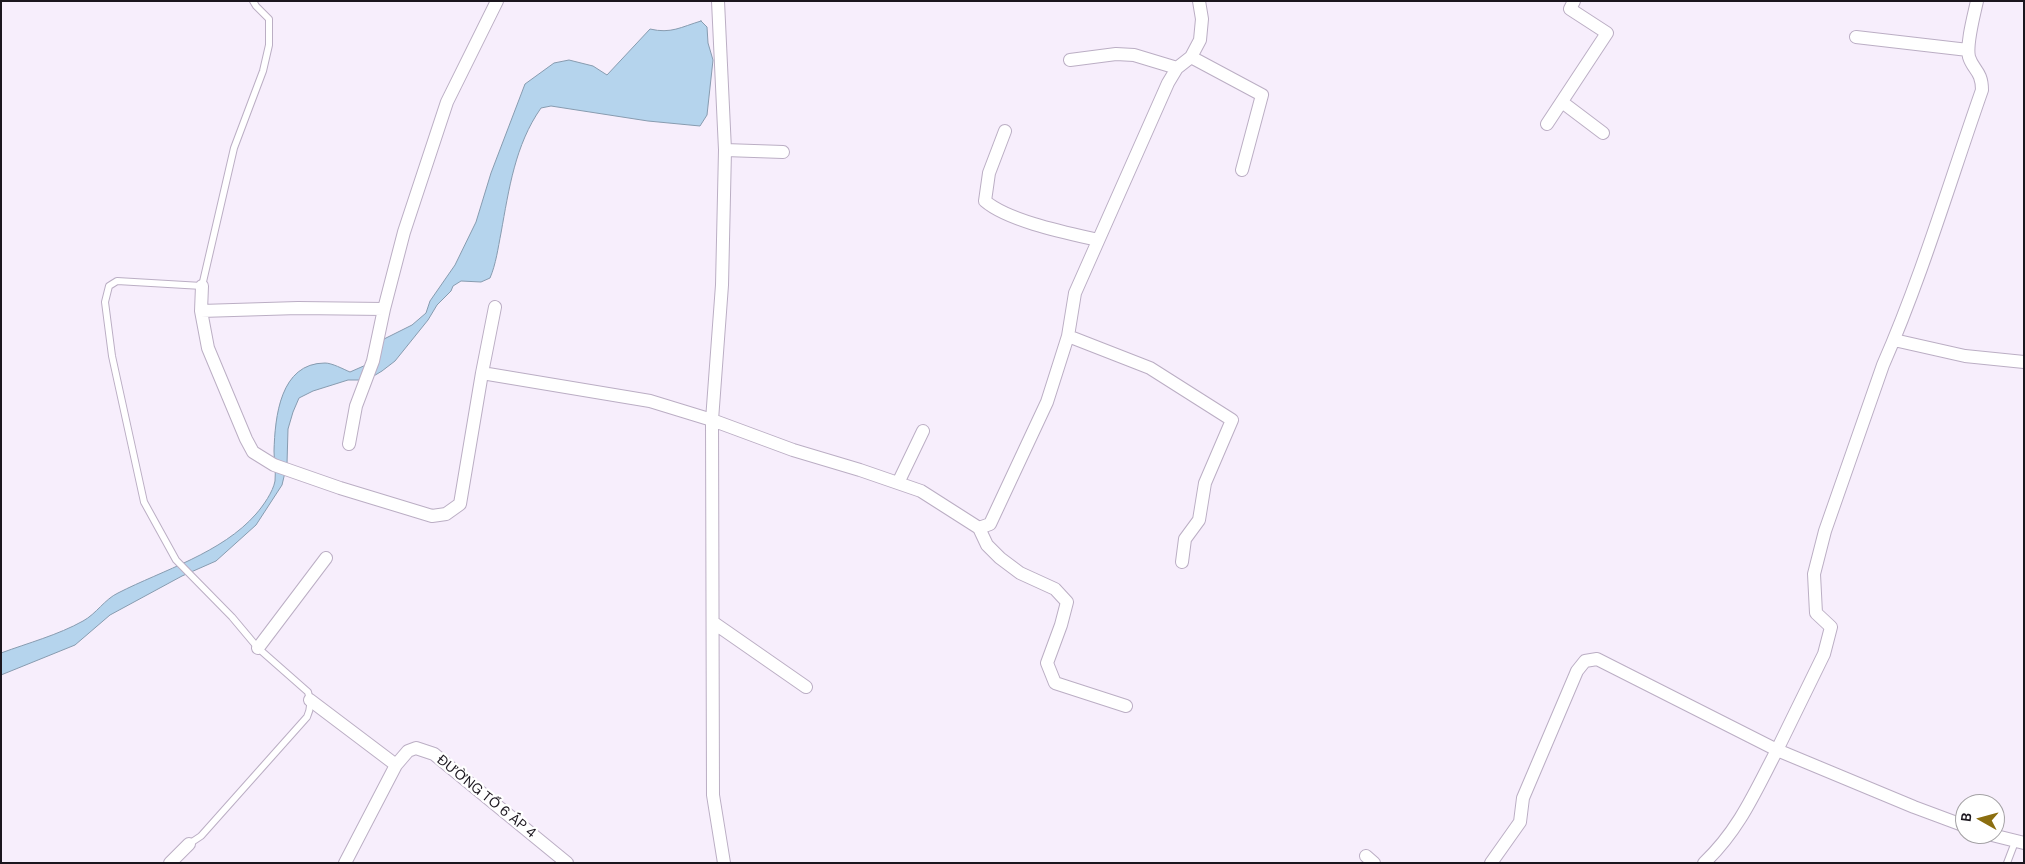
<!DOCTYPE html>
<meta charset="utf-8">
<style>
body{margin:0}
#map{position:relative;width:2025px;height:864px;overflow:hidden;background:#f7eefc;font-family:"DM Sans",sans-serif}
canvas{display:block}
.frame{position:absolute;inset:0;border:2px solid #1b161e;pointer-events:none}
.north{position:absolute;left:1955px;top:794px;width:50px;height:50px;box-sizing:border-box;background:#fff;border:1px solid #a4a2a5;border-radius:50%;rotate:277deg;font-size:14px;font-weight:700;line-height:20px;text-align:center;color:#1b161e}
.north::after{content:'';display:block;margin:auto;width:18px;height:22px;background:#8b6e10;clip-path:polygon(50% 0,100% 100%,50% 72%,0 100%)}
</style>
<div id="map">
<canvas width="2025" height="864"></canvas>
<div class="frame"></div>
<div class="north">B</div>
</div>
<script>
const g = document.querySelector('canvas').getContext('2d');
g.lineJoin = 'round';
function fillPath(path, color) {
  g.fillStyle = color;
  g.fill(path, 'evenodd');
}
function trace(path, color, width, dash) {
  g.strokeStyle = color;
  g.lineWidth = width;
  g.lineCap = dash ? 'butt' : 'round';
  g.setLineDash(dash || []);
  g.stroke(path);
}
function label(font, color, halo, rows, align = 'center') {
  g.font = font + ' "DM Sans",sans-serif';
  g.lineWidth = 4.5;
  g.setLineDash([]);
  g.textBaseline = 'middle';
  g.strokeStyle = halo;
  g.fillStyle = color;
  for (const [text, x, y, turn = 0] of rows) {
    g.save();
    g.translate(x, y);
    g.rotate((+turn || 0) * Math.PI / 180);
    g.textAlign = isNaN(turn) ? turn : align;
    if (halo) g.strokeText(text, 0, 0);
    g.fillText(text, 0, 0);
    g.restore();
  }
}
const water = new Path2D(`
 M701,21L707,27L708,43L713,60L707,115L700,126L648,121L551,106L541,108C515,145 509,189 501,233C498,248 496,264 490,278L481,282L461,281L453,286L451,291L437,305L428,320L395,361L382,371L367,380H348L313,391L299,398L293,412L288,429L287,464L282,485L256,525L216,561L182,576L110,615L75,645L1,675V653C28,643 58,635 83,621C96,614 105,599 118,593C163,570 222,553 256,514C263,506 273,492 275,481C276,472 274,461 274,451C275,417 280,363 325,363C332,363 343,369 350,372L375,361L384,339L412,325L426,313L430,301L455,265L476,222L491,173L525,84L554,63L569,60L593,66L607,75L650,29C671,34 681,27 701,21Z`);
fillPath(water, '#b5d4ed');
trace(water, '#879baf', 1);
const service = new Path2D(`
 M189,844L201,836L307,717C311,708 311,702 308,692L258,648L232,617L176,560L144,502L112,356L105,302L109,286L117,281L202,286L234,148L263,71L269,45V19L256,6L253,1
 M2007,863L2015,842`);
const minor = new Path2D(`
 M718,1L725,150L722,285L712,420L713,795L724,863
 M1856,37L1968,50
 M1191,57L1262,95L1242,170
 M1070,60L1116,54L1134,55L1177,68
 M1562,102L1603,133
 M1547,124L1607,33L1570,9L1574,1
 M1005,131L989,173L985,201C1008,221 1067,233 1098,240
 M725,150L783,152
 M202,286L201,311L208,348L246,439L253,452L274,465L340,488L432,516L446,514L460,504L482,373L495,307
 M201,311L298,308L384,309L404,232L447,102L497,1
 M1068,336L1150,368L1232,420L1205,483L1199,520L1185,539L1182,562
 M1894,340L1965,356L2024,362
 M482,373L650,401L712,420L793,450L860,470L921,491L979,528L990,524L1047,402L1068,336L1075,293L1168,83L1177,68L1191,57L1200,40L1202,19L1199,1
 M349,444L356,406L373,361L384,309
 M898,483L923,431
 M979,528L987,545L1000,558L1020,573L1055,589L1067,602L1061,625L1047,663L1055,683L1126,706
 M714,623L806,687
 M258,648L326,558
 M310,700L396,765
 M1965,826L1914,807L1777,750L1824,654L1831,627L1816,613L1814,574L1825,531L1883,365C1922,276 1950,181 1982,90C1982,71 1973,70 1969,57C1966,44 1974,15 1977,1
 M1988,834L2024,843
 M1366,856L1374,863
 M170,863L189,844
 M345,863L396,765L408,751L416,748L434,754L567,863
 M1491,863L1520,822L1523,798L1577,671L1585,661L1597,659L1777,750C1755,792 1739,830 1704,863`);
trace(service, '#bbaec4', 8);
trace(minor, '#bbaec4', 14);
trace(service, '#fff', 6);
trace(minor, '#fff', 12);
label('14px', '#1b161e', '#fff', [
 ["ĐƯỜNG TỔ 6 ẤP 4",486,797,39]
]);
</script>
